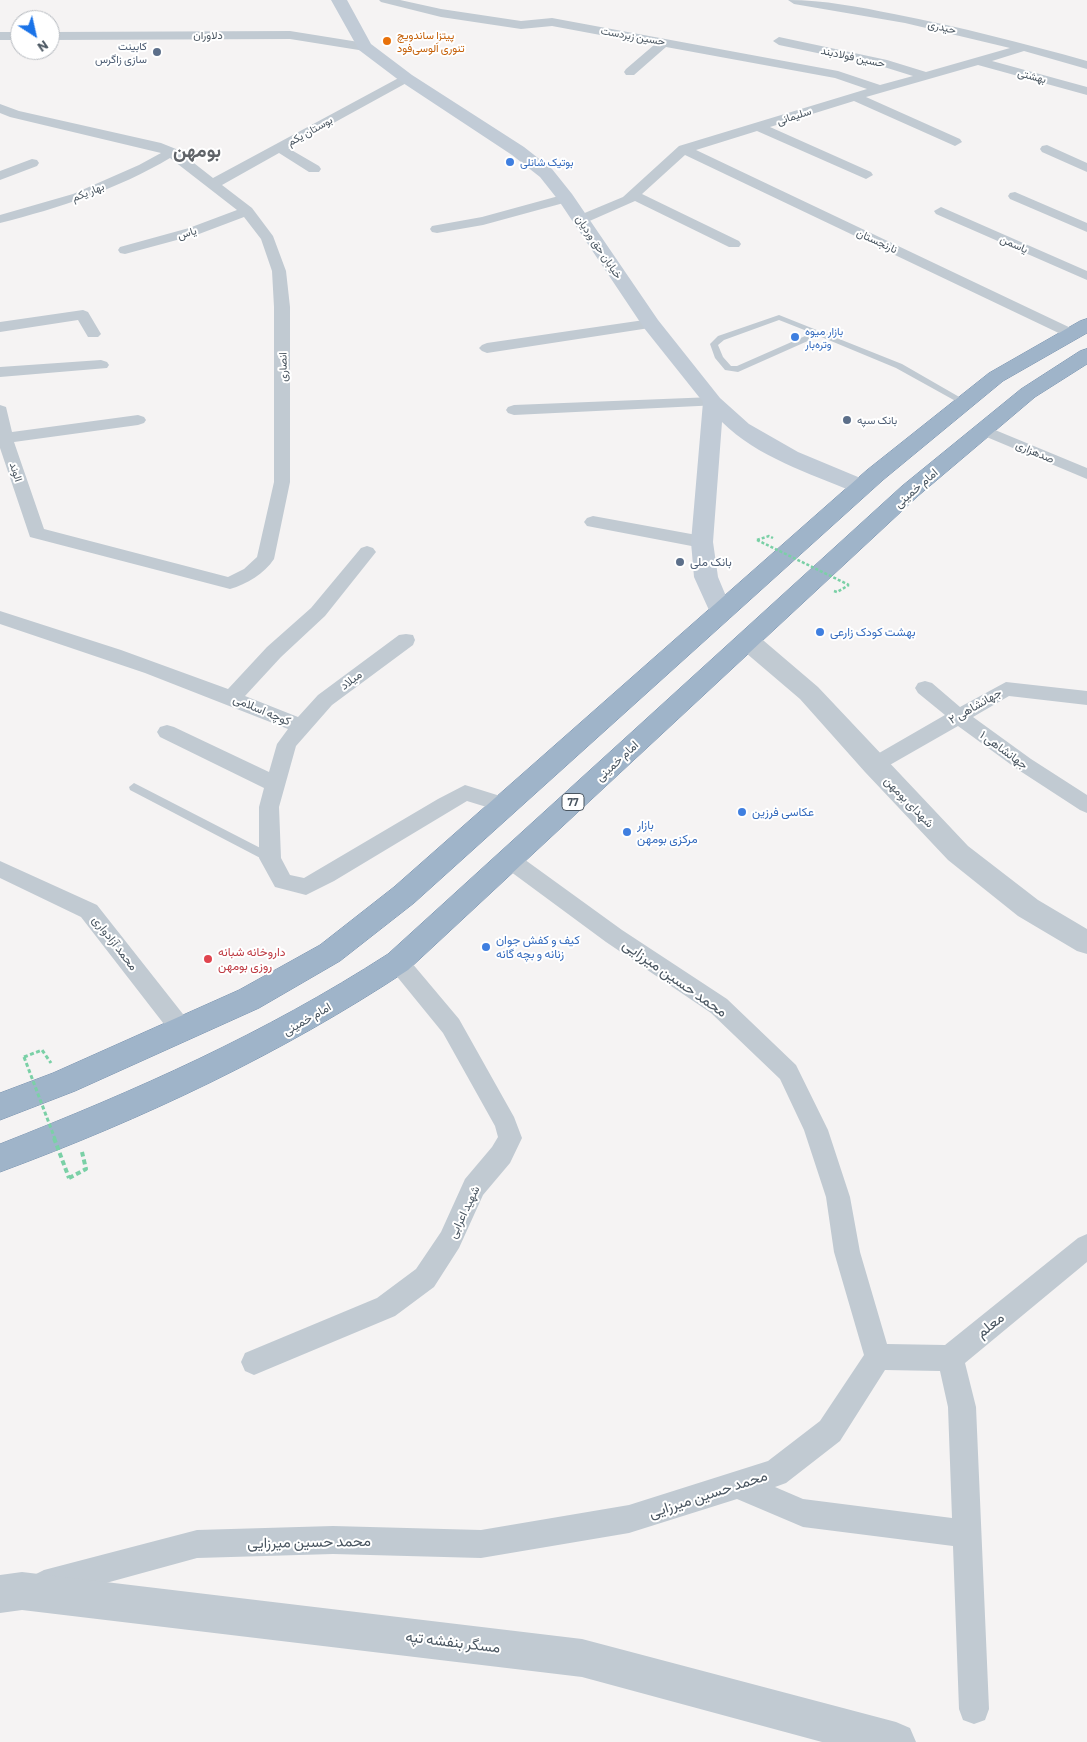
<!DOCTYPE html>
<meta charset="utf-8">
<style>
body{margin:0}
#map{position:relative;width:1087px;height:1742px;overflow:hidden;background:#f5f3f3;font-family:Barlow,sans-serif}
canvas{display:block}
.north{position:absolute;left:10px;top:10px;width:50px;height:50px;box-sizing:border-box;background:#fff;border:1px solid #b7bbc0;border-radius:50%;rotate:145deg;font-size:14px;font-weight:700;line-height:20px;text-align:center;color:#4a5661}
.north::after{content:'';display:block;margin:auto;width:18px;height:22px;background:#1a73e8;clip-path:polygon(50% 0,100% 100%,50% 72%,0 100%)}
</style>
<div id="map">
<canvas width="1087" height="1742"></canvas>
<div class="north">N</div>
</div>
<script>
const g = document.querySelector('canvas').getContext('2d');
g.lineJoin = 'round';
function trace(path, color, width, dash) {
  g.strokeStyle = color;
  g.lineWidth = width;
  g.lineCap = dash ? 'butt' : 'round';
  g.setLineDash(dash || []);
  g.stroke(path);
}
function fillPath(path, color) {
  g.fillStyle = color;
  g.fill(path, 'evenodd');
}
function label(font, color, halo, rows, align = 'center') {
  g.font = font + ' Barlow,Vazirmatn,sans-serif';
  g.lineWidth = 4;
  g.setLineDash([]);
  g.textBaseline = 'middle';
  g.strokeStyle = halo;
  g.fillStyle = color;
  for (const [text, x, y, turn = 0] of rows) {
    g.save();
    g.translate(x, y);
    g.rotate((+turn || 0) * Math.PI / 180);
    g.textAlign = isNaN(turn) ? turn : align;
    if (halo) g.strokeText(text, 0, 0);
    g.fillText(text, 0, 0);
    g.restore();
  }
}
const trunk = new Path2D(`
 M1087,319V333L1003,381L883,480L414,903L340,961L259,1008L75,1091L0,1120V1093L53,1073L239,990L320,945L394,887L867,470L989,373L1080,321Z
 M1087,349V364L1035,397L918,496L408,970C281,1054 143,1119 0,1172V1144C137,1090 264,1034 388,954L902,486L1021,389L1080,351Z`);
trace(trunk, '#7690ad', 1);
trace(new Path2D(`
 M757,540L769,536L773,538
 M834,591L837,592L849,585`), '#7ad0a6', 2.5, [3, 2]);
trace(new Path2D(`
 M24,1057L42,1050L51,1063`), '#7ad0a6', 3, [4, 2.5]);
trace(new Path2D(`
 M69,1178L86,1169L82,1152`), '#7ad0a6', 4, [5, 3]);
fillPath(new Path2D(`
 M779,315L902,364L968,402L967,404H961L896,368L819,336L738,372L725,370L715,358L710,344L718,336ZM779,320L812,333L737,366H731L723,357L718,345L724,340Z
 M134,783L274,855L276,858L274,861H266L130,790L129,787Z`), '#c1cad2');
fillPath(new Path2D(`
 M379,0H400L441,9L521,21L552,18L838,71L880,85L913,76L884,67L779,45L773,41L779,37L887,60L926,72L1010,48L905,23L794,4L788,0C824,0 859,7 894,14C960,27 1023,43 1087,61V69L1024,51L992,61L1087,87V95L978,65L866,97L960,139L962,142L955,146L854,101L770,127L871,172L873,175L866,179L757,131L696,150L1075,330L1078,333L1075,336H1065L685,155L642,194L739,241L741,244L739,247H729L635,201L585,223H575L573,220L575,217L623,197L679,146L867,89L835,78L666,47L634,75H626L624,72L626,69L654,45L552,26L521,29L441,17L381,2Z
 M290,31L365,43L371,47L365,51L290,39L50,40V32Z
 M0,32H20V40H0Z
 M406,74L410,75L412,78L410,81L288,148L319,166L321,169L319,172H309L279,153L222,185L252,208L273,236L286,271L290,307V482L274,559C264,574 247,584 230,589L30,537L0,448V405L6,407L12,432L138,415L144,417L146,420L144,423L138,425L14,442L44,529L228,577L244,569L257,557L274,482V307L272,271L261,239L244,217L199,234L125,254L120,253L118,250L120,247L189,228L237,210L170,158C118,189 59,208 0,223V215L73,194L139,165L161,153L10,117L0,113V104L19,111L161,143L176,149L213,178Z
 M1047,145L1087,163V172L1042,152L1040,149L1042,146Z
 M32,159L37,160L39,163L37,166L0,180V171Z
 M1015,192L1087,223V232L1010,199L1008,196L1010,193Z
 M566,194L573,198L571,201L483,225L437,233L432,232L430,229L432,226L482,217Z
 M941,207L1087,271V280L936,214L934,211Z
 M83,310L88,312L101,334L98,337H88L78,320L0,332V322Z
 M651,319L656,321L659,324L656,327L487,353L482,351L479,348L482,345L487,343Z
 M101,360L107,362L109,365L107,368L0,377V367Z
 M713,397L719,399L721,402L719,405L514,415L508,413L506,410L508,407L514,405Z
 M983,425L1087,468V479L977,433L975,430L977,427Z
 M593,516L702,536L708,538L711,542L708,546L702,548L587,526L584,522L587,518Z
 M367,546L373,548L376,552L325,616L281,657L245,696L298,717L318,695L399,635L406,634L413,635L415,640L413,645L332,705L296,746L279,807L281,858L290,875L304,878L438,799L465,785L513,800L516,805L513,810L506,813L467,801L334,881L306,895L275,887L259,858V807L264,788L160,737L157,732L160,727L167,725L174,727L269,772L277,744L288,729L145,673L0,624V611L121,650L228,689L267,647L311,608L361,548Z
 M925,681L932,683L960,707L1006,682L1087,691V705L1009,696L973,717L1031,759L1087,795V813L1080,810L1017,769L958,726L881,770L874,772L867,770L864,765L867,760L945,715L918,693L915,688L918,683Z
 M510,852L517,854L622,930L727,999L796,1065L828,1130L850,1197L860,1252L887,1344L945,1345L1078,1238L1087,1234V1262L965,1363L976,1407L989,1709L985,1720L974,1724L963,1720L959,1709L953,1546L803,1527L737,1499L629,1533L481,1558L333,1554L197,1558L44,1600L34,1595L29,1585L34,1575L44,1570L197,1530L333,1526L481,1530L629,1505L768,1461L820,1421L864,1355L834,1252L826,1197L804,1130L780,1079L711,1013L606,942L503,866L499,860L503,854ZM885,1370L940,1371L948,1407L952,1518L803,1499L775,1487L786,1483L840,1441Z
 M0,861L97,905L190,1023L193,1030L190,1037L182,1040L174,1037L81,917L0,878Z
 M398,953L406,956L459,1019L514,1117L522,1138L510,1163L483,1195L459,1248L434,1287L395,1316L254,1375L245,1371L241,1362L245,1353L377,1298L416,1269L441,1232L465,1179L492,1147L498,1137L495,1126L443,1033L390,968L387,962L390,956Z`), '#c1cad2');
fillPath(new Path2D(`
 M748,633L757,635L818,687L968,846L1038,900L1087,929V954L1077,951L1018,916L948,860L865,772L800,699L739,647L736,641L739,635Z
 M22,1572L582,1639L896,1722L910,1728L916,1742H822L582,1677L22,1610L0,1613V1575Z`), '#c1cad2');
fillPath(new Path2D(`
 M331,0H347L371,44L412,75L524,147L552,169L572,194L658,320L720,398L749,424L798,452L870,482L873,487L870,492L862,494L854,492C809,473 757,457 722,422L713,542L718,577L733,613L729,619L721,621L713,619L694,577L691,542L703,402L644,328L559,201L540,177L512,155L400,81L359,50Z`), '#c1cbd6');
fillPath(trunk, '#9fb4c9');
trace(new Path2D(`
 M757,540L849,585`), '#7ad0a6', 2.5, [3, 2]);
trace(new Path2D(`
 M24,1057L55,1139`), '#7ad0a6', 3, [4, 2.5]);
trace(new Path2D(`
 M54,1138L69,1178`), '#7ad0a6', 4, [5, 3]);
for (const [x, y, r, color] of [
 [387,41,5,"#e8710a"],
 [157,52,5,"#5c6f8a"],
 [510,162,5,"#3f7fe0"],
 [795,337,5,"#3f7fe0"],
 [847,420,5,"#5c6f8a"],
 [680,562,5,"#5c6f8a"],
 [820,632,5,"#3f7fe0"],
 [742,812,5,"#3f7fe0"],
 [627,832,5,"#3f7fe0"],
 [486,947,5,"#3f7fe0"],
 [208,959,5,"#e0444e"]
]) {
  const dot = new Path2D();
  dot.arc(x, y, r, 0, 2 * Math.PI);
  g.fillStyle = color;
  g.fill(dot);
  trace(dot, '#fff', 2);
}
label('11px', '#4a5661', '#fff', [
 ["حیدری",942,27,13],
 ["دلاوران",208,35],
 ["حسین زبردست",633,36,10],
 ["حسین فولادبند",853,57,12],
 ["بهشتی",1032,76,15],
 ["سلیمانی",794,116,-18],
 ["بوستان یکم",310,131,-29],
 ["بهار یکم",88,192,-22],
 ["یاس",187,233,-17],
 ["نارنجستان",877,241,25],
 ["یاسمن",1014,244,24],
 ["خیابان حق وردیان",599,247,56],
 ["انصاری",283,367,-91],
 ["صدهزاری",1035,452,23],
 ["الوند",16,472,72]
]);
label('11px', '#c56008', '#fff', [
 ["پیتزا ساندویچ",397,35],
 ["تنوری اَلوسی‌‌فود",397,48]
], 'left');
label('11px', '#4e5e75', '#fff', [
 ["کابینت",147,46],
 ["سازی زاگرس",147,59],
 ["بانک سپه",857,420,"left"]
], 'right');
label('11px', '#366cbe', '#fff', [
 ["بوتیک شانلی",520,162],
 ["بازار میوه",805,331],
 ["وتره‌بار",805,344]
], 'left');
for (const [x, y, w] of [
 [573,802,22]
]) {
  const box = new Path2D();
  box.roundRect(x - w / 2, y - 8.5, w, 17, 4);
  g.fillStyle = '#fff';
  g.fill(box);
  trace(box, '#4a5661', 1);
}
label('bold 11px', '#4a5661', null, [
 ["77",573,802]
]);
label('12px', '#4a5661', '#fff', [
 ["امام خمینی",916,488,-41],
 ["میلاد",351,680,-37],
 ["جهانشاهی ۲",975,706,-30],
 ["کوچه اسلامی",262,710,23],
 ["جهانشاهی ۱",1004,750,36],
 ["امام خمینی",617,761,-43],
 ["شهدای بومهن",909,802,46],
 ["محمد آزادواری",115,943,52],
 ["امام خمینی",307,1019,-30],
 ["شهید اعرابی",464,1212,-64]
]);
label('12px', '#4e5e75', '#fff', [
 ["بانک ملی",690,562]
], 'left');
label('12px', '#366cbe', '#fff', [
 ["بهشت کودک زارعی",830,632],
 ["عکاسی فرزین",752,812],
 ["بازار",637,825],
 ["مرکزی بومهن",637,839],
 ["کیف و کفش جوان",496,940],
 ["زنانه و بچه گانه",496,954]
], 'left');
label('12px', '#be3a42', '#fff', [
 ["داروخانه شبانه",218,952],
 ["روزی بومهن",218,966]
], 'left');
label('15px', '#4a5661', '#fff', [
 ["محمد حسین میرزایی",675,978,35],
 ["معلم",990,1325,-39],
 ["محمد حسین میرزایی",708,1494,-18],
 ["محمد حسین میرزایی",309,1542,-1],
 ["مسگر بنفشه تپه",453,1642,7]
]);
label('bold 19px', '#5f6368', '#fff', [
 ["بومهن",197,151]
]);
</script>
